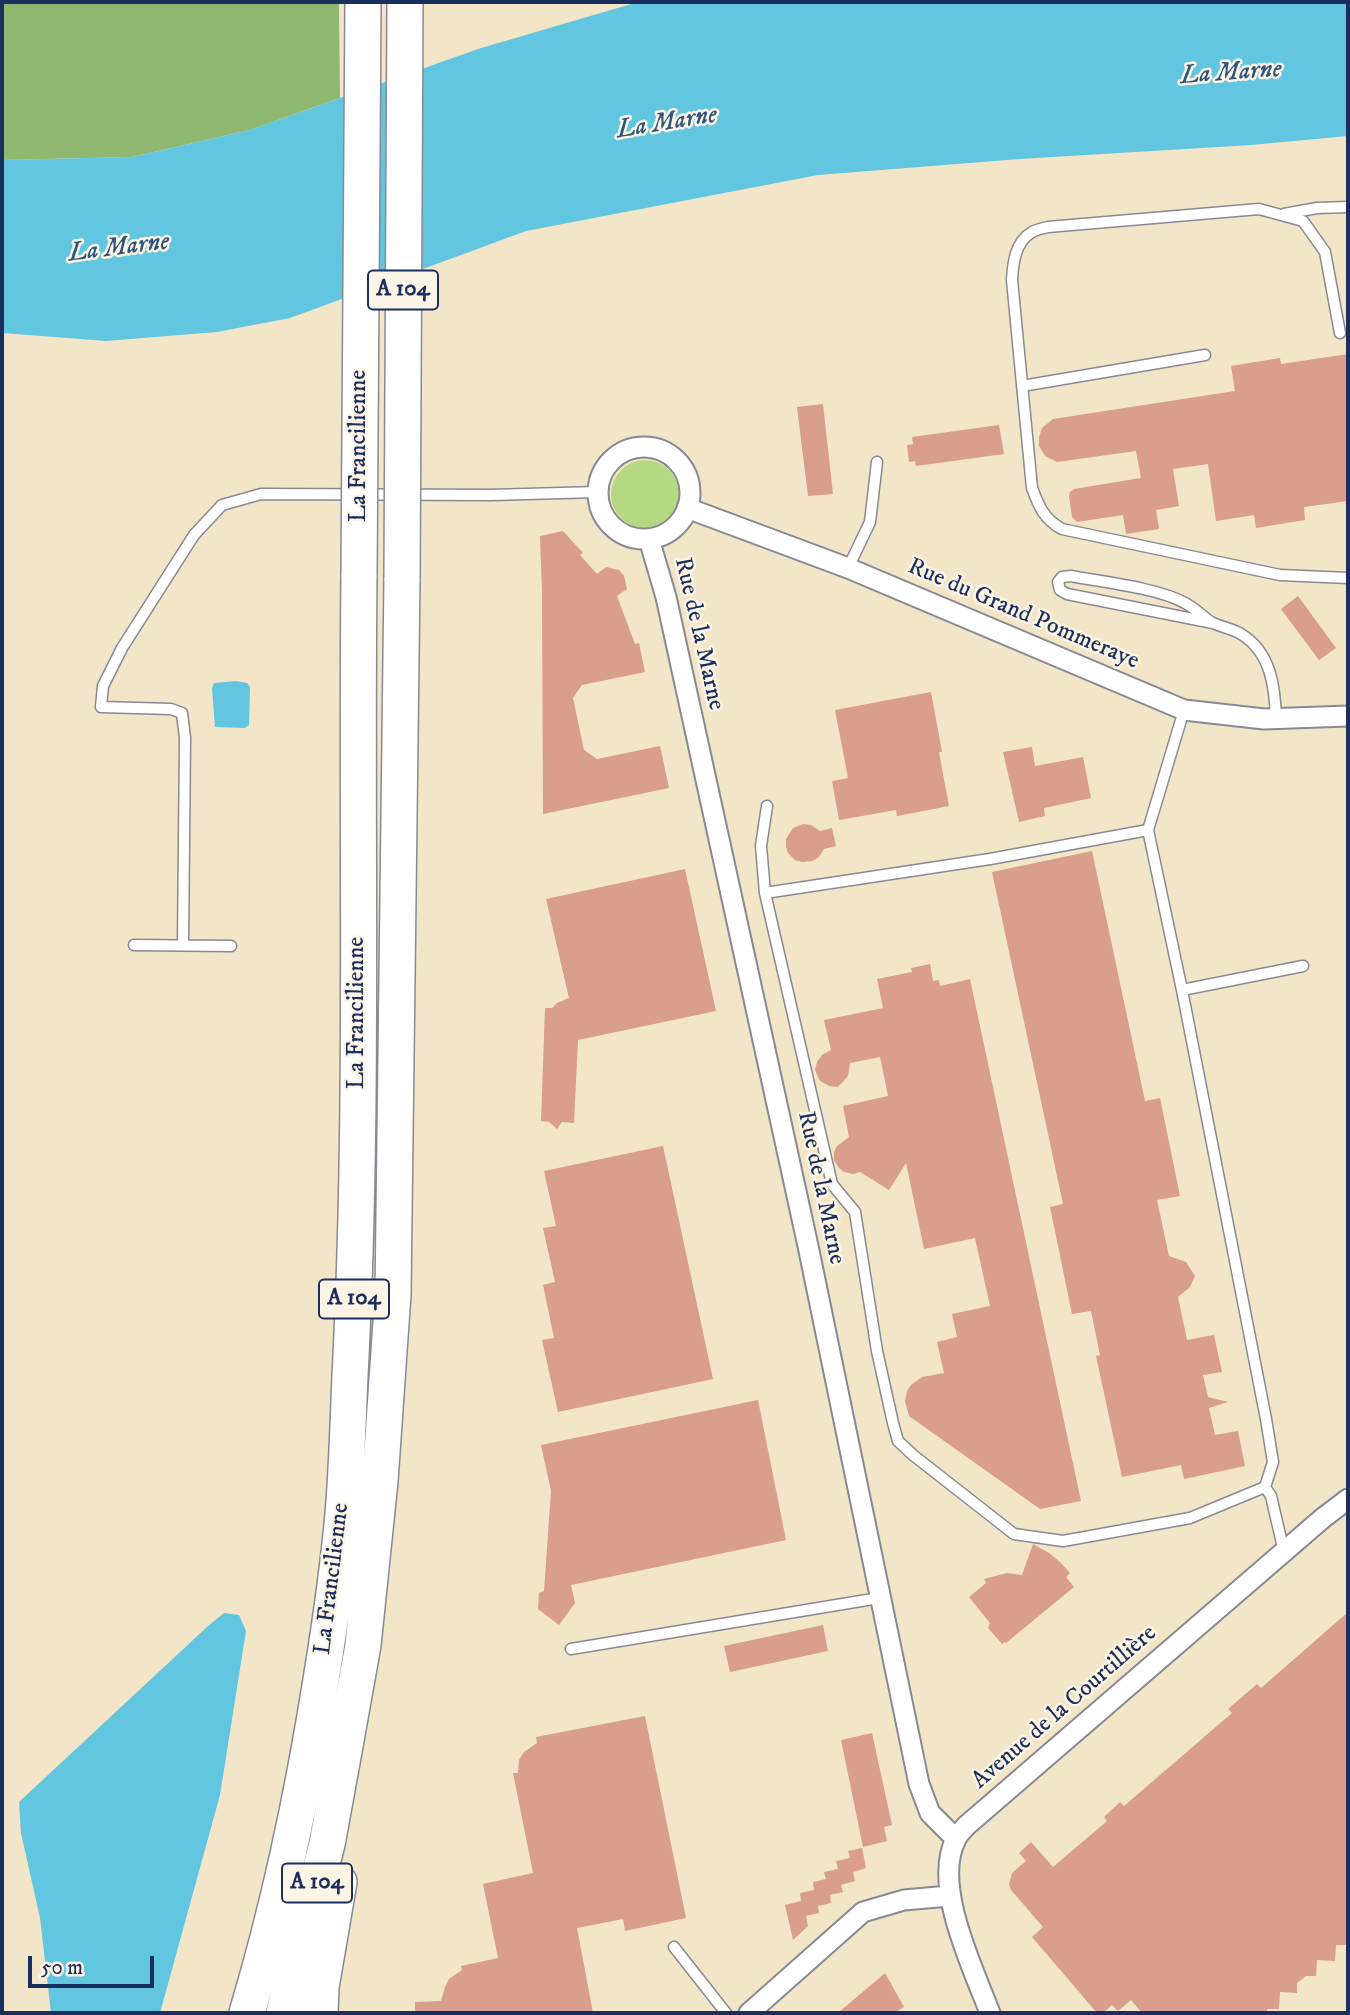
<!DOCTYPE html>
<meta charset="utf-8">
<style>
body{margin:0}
#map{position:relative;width:1350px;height:2015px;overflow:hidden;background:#f3e5c8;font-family:"IM FELL DW Pica",serif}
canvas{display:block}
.frame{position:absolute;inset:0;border:4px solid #1b2f5e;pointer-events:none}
.scale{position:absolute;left:28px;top:1956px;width:126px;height:32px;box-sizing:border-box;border:4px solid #1b2f5e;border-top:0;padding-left:9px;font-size:21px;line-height:24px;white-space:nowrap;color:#1b2f5e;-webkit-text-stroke:5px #fcf5e5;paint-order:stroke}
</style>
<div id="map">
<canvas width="1350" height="2015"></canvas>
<div class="frame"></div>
<div class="scale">50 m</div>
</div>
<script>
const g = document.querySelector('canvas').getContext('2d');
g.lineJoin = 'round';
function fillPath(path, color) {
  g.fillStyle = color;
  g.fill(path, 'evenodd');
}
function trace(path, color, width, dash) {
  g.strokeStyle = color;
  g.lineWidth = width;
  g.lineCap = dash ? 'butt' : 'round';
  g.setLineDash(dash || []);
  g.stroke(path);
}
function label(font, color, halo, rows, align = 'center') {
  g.font = font + ' "IM FELL DW Pica",serif';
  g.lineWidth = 5;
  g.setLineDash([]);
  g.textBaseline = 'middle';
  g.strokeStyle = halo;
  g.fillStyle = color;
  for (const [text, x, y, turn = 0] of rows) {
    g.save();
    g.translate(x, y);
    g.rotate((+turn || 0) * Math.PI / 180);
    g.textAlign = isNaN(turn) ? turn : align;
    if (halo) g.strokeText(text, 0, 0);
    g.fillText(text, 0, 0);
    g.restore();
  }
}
fillPath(new Path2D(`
 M611 494a34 34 0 1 1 68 0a34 34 0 1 1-68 0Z`), '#b4d982');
fillPath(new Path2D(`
 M2,2H339L340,98L250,130L132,157L2,160Z`), '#8fb970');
fillPath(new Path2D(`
 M638,2H1348V136L1251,145L1020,159L818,175L526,231L290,318L217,332L106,341L2,333V160L132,157L250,130L478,49Z
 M236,681L247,683L250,687L249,725L245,728L215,727L212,688L214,683Z
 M224,1613L239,1615L246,1631L220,1795L160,2013H51L40,1918L21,1833L19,1802L208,1626Z`), '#62c6e0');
fillPath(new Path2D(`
 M1348,354V501L1304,507L1305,520L1256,528L1254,515L1216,521L1208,464L1173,469L1179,506L1156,510L1159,529L1126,534L1123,515L1077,522L1072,517L1069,496L1070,492L1074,489L1141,478L1136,451L1057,462L1045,456L1039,446V437L1042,428L1053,419L1235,391L1231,366L1280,358L1281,364Z
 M823,404L833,494L808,496L797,407Z
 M999,425L1004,454L916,466L915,461L909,462L907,445L913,444L912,437Z
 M563,531L583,553L580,555L597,574L606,567L619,570L624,576L627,589L617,596L635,644L639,643L645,672L582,685L573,698L584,750L597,759L660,746L669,788L543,814L542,592L540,536Z
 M1298,596L1336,648L1319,660L1281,609Z
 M931,692L942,752H939L949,806L897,816L896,810L839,820L832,781L848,778L835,710Z
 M1032,747L1035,766L1083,757L1091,798L1044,808L1045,816L1019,822L1003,752Z
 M803,824L811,825L820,831L832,828L836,846L824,849L819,857L812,861L802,862L795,860L788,853L786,847V839L793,828Z
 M1092,851L1145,1101L1160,1098L1180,1196L1157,1200L1169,1256L1186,1262L1195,1276L1190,1287L1178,1297L1187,1340L1214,1335L1222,1372L1203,1375L1208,1397L1228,1402L1209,1408L1215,1435L1238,1431L1245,1466L1184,1479L1181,1465L1122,1477L1096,1356L1100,1355L1091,1311L1072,1314L1050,1207L1063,1204L992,872Z
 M685,869L716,1011L578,1040L574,1123L562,1122L557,1129L549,1122L541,1121L545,1008H552L557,1003L569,998L546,899Z
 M930,964L933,981L939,980L940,986L970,979L1081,1501L1040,1509L909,1416L905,1401L907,1391L911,1385L922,1377L944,1373L937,1342L957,1337L952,1314L990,1306L975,1238L924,1249L906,1163L889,1190L860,1172L853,1174L844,1172L839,1168L834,1160V1152L837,1146L849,1137L843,1106L888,1096L880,1057L850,1063L848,1076L838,1087L829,1086L820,1081L815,1070L817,1062L822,1055L831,1050L824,1020L883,1008L877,979L912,972L911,968Z
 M663,1146L713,1379L558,1412L542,1340L554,1338L543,1285L555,1282L543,1228L556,1226L544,1171Z
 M758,1400L786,1540L571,1585L575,1603L559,1625L538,1609L539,1593L544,1591L551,1491L541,1445Z
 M1033,1544L1049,1553L1060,1562L1070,1573L1066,1577L1074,1587L1006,1643L1005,1642L1002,1644L988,1628L990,1623L969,1597L986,1583L984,1579L1007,1573L1022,1575Z
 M1348,1612V1945H1336L1335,1961L1317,1960L1316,1976H1306L1297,1983V1993L1280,1992L1279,2009H1267V2013H1142L1131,2000L1118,2011L1112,2005L1103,2013H1097L1032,1937L1043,1927L1011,1890L1009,1884L1012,1873L1026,1861L1019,1853L1031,1842L1053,1867L1107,1821L1104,1817L1120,1802L1124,1806L1232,1713L1228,1709L1257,1684L1261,1688Z
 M823,1625L828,1651L730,1672L724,1646Z
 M645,1716L686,1918L625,1931L623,1919L577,1928L593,2013H415V2002L441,2001L445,1987L449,1979L462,1970L461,1966L498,1958L483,1884L533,1873L513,1773H518L519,1760L524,1752L537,1743L536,1737Z
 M872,1733L892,1825L884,1827L887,1841L863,1847L841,1740Z
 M862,1848L866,1868L853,1872L855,1881L841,1885L843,1892L830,1895L831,1903L818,1906L819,1913L806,1916L808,1926L793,1940L785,1905L801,1901L800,1893L814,1890L813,1882L826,1879L824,1872L838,1869L836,1861L850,1858L848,1851Z
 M885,1973L904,2007L894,2013H838Z`), '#d99e8c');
const lane = new Path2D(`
 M1284,214L1317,208L1348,207
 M1340,333L1325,252L1303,221L1259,209L1048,227C1043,228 1036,230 1032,232C1015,242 1013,263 1012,280L1032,488C1039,507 1044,519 1062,529L1280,575L1348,578
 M1022,386L1205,355
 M848,568L870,522L877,462
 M1213,623L1067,594L1060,590L1058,582L1062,577L1071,576C1103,582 1158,588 1185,603C1195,608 1202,616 1211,622C1220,627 1232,628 1241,634C1271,652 1275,687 1276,719
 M767,806L761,846L765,893L832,1184L855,1212L877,1351L893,1423L898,1441L913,1455L1014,1534L1063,1541L1190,1518L1265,1487L1273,1462L1266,1419L1182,990L1148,830
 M765,893L990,859L1148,830L1184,710
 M134,945L231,946
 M183,945L185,738L182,713L171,709L101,707L103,686L122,648L194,535L222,505L261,494L491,495L597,492
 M1182,990L1303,966
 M1265,1487L1271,1496L1284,1552
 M571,1649L879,1598
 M674,1947L726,2013`);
const street = new Path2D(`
 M598 493a46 46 0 1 1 92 0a46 46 0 1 1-92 0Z
 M687,508L848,568L1184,710L1264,719L1348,716
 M649,539L666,597L808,1246L919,1784L930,1813L956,1839
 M749,2013L863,1912L904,1900L949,1896
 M990,2013C973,1968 932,1885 956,1839C958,1834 963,1830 966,1826L1323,1518L1348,1499`);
const highway = new Path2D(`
 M247,2013C280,1903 303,1793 321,1680C330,1625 338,1569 343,1514C347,1468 348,1422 350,1376C364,1109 356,842 359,575
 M284,2013L327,1844L344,1751L363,1645L380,1481L393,1294L402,578
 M320,2013L321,1987L339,1882`);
trace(lane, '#878a93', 13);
trace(street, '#878a93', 23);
trace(highway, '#878a93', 38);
trace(lane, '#fff', 10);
trace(street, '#fff', 19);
trace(highway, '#fff', 35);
const highwayBridge = new Path2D(`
 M359,575L363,2
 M402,578L405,2`);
trace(highwayBridge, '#878a93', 38, []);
trace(highwayBridge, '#fff', 35);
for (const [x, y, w] of [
 [403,290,70],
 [354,1299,70],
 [317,1883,70]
]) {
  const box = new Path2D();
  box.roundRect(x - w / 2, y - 19.5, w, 39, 5);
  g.fillStyle = '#fcf5e5';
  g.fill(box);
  trace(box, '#1b2f5e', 2);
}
label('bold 23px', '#1b2f5e', null, [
 ["A 104",403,290],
 ["A 104",354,1299],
 ["A 104",317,1883]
]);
label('24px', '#1b2f5e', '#fcf5e5', [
 ["La Francilienne",360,446,-90],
 ["Rue du Grand Pommeraye",1023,615,23],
 ["Rue de la Marne",698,634,77],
 ["La Francilienne",358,1013,-90],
 ["Rue de la Marne",820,1188,78],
 ["La Francilienne",333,1579,-83],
 ["Avenue de la Courtillière",1065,1708,-41]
]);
label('italic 26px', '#2d557e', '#fcf5e5', [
 ["La Marne",1231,74,-4],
 ["La Marne",667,124,-9],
 ["La Marne",119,249,-7]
]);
</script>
